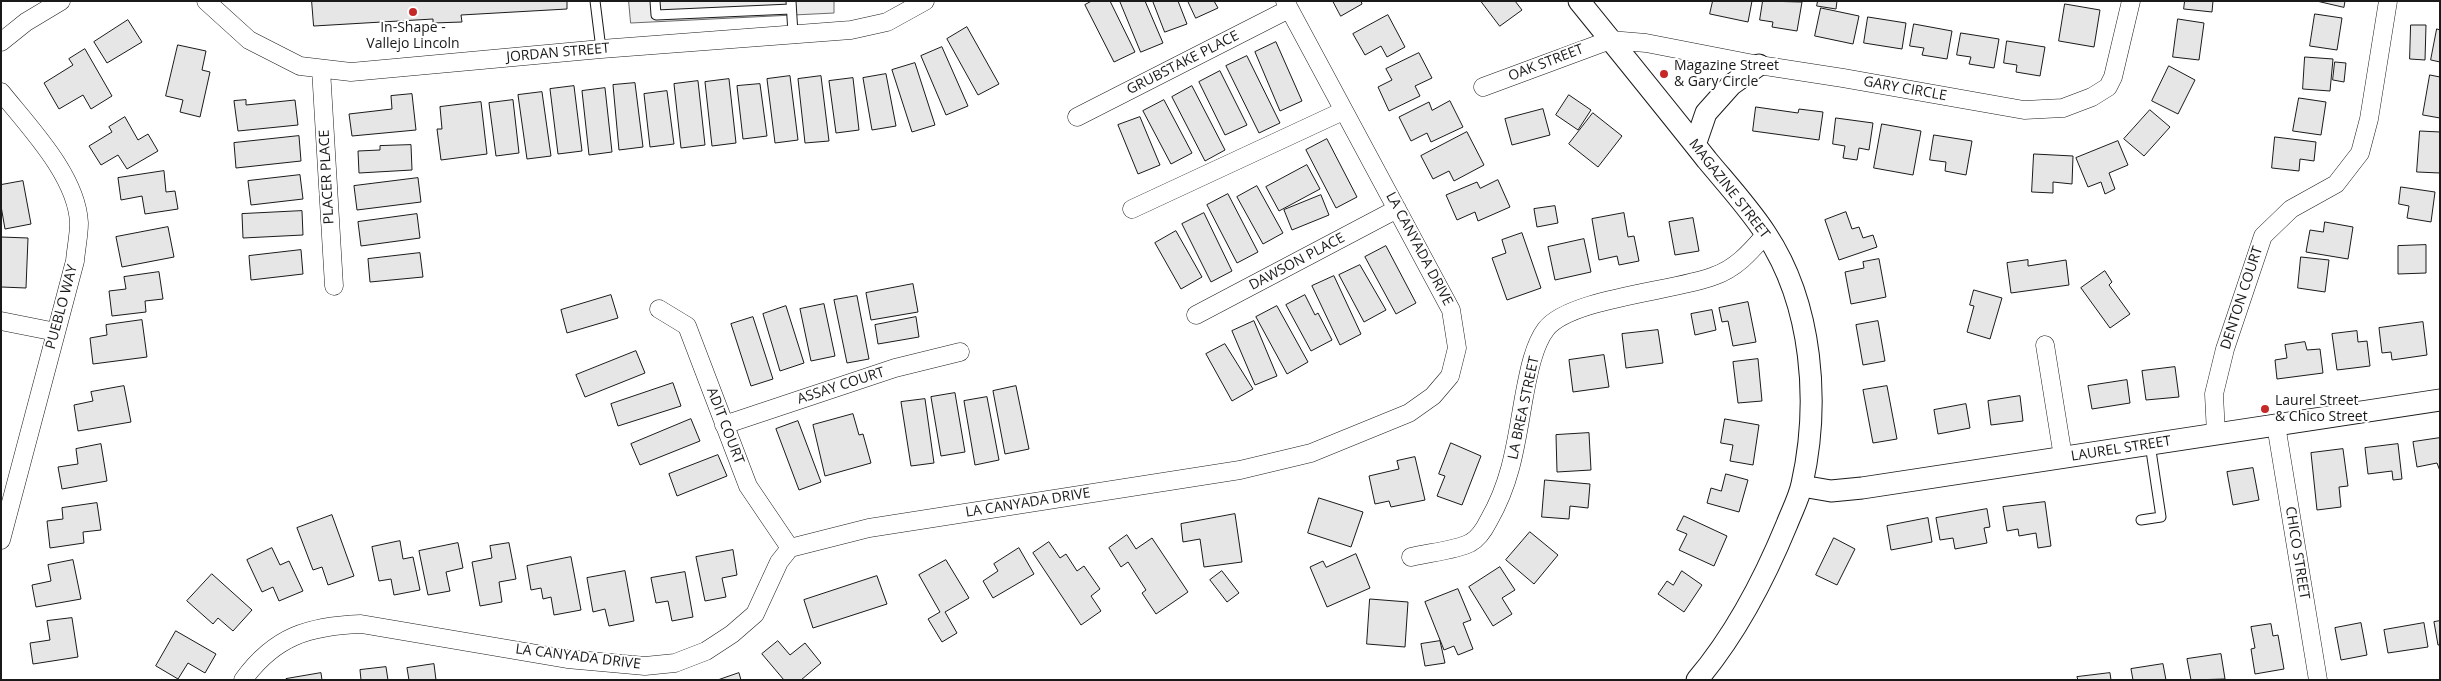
<!DOCTYPE html>
<style>
body{margin:0}
#map{position:relative;width:2441px;height:681px;overflow:hidden;background:#fff;font-family:"Open Sans",sans-serif}
canvas{display:block}
.frame{position:absolute;inset:0;border:2px solid #1a1a1a;pointer-events:none}
</style>
<div id="map">
<canvas width="2441" height="681"></canvas>
<div class="frame"></div>
</div>
<script>
const g = document.querySelector('canvas').getContext('2d');
g.lineJoin = 'round';
function fillPath(path, color) {
  g.fillStyle = color;
  g.fill(path, 'evenodd');
}
function trace(path, color, width, dash) {
  g.strokeStyle = color;
  g.lineWidth = width;
  g.lineCap = dash ? 'butt' : 'round';
  g.setLineDash(dash || []);
  g.stroke(path);
}
function label(font, color, halo, rows, align = 'center') {
  g.font = font + ' "Open Sans",sans-serif';
  g.lineWidth = 4;
  g.setLineDash([]);
  g.textBaseline = 'middle';
  g.strokeStyle = halo;
  g.fillStyle = color;
  for (const [text, x, y, turn = 0] of rows) {
    g.save();
    g.translate(x, y);
    g.rotate((+turn || 0) * Math.PI / 180);
    g.textAlign = isNaN(turn) ? turn : align;
    if (halo) g.strokeText(text, 0, 0);
    g.fillText(text, 0, 0);
    g.restore();
  }
}
const parking = new Path2D(`
 M629,1H834V13L631,23Z`);
fillPath(parking, '#ededed');
trace(parking, '#6a6a6a', 1);
const building = new Path2D(`
 M312,1H567V9L461,15L462,22L433,23V19L314,26Z
 M1092,1H1110L1135,52L1114,62L1085,5Z
 M1120,1H1145L1163,43L1141,52Z
 M1153,1H1178L1187,24L1165,32Z
 M1188,1H1214L1218,8L1196,18Z
 M1333,1H1361L1362,4L1341,16Z
 M1481,1H1515L1522,10L1500,26Z
 M1713,1H1752L1748,22L1710,14Z
 M1763,1L1802,2L1797,31L1772,27L1773,22L1760,20Z
 M1818,1H1837L1836,9L1817,6Z
 M2185,1H2213L2212,12L2184,9Z
 M2317,1H2345L2344,7Z
 M2065,4L2100,10L2094,47L2059,41Z
 M1821,8L1859,16L1853,44L1815,36Z
 M2315,14L2342,18L2337,50L2310,46Z
 M1388,15L1405,47L1387,57L1381,46L1365,55L1353,34Z
 M1868,17L1906,23L1902,49L1864,43Z
 M2178,19L2204,23L2199,60L2173,57Z
 M128,20L142,42L107,63L94,42Z
 M1914,24L1952,31L1947,59L1922,55L1924,48L1910,46Z
 M2411,25H2426L2425,60L2410,59Z
 M967,27L999,84L978,95L947,39Z
 M2437,29L2440,30V62L2431,60Z
 M1961,33L1999,39L1994,68L1969,64L1971,57L1957,55Z
 M2007,41L2045,47L2040,76L2016,72L2017,65L2004,63Z
 M1276,42L1302,101L1280,111L1255,52Z
 M178,45L206,51L202,70L210,72L200,117L180,112L183,100L166,96Z
 M942,47L968,106L946,115L921,56Z
 M85,49L112,96L91,109L83,95L59,109L44,83L73,65L69,59Z
 M1419,53L1432,78L1415,86L1420,96L1389,111L1378,87L1392,80L1386,69Z
 M1247,56L1280,123L1259,133L1226,66Z
 M2305,57L2333,59L2330,91L2303,89Z
 M2335,62L2346,63L2344,82L2333,80Z
 M915,63L935,125L912,132L892,70Z
 M2169,66L2195,80L2178,114L2152,101Z
 M1220,71L1247,125L1225,135L1199,82Z
 M886,74L896,126L872,130L863,78Z
 M2430,75L2440,77V118L2423,115Z
 M790,76L798,140L775,143L767,79Z
 M821,76L829,141L805,143L798,79Z
 M853,78L859,130L836,133L829,81Z
 M729,79L736,143L712,146L705,82Z
 M698,81L705,145L681,148L674,84Z
 M635,83L643,147L619,150L613,85Z
 M760,84L767,136L743,139L737,86Z
 M574,86L582,151L558,154L550,89Z
 M1192,86L1225,150L1205,161L1172,97Z
 M605,88L612,152L589,155L582,91Z
 M667,91L674,144L650,147L644,94Z
 M542,92L551,156L527,159L518,95Z
 M412,94L416,130L352,136L349,114L392,109L391,96Z
 M1569,95L1591,110L1578,130L1556,115Z
 M2299,98L2326,102L2321,135L2293,131Z
 M246,100V105L295,100L298,125L238,131L234,101Z
 M513,100L519,153L496,156L489,103Z
 M1164,100L1192,153L1171,164L1143,111Z
 M1450,101L1463,127L1431,142L1427,133L1411,141L1399,117L1429,102L1432,110Z
 M481,102L487,154L441,160L437,129H442L440,107Z
 M1756,107L1798,113L1799,109L1823,112L1819,140L1753,131Z
 M1543,109L1550,135L1512,145L1505,119Z
 M2150,110L2170,127L2144,156L2124,139Z
 M1593,113L1622,136L1598,167L1569,144Z
 M125,117L138,140L148,134L158,151L127,169L118,155L101,165L89,146L112,132L109,127Z
 M1140,117L1160,165L1138,174L1118,125Z
 M1836,118L1873,123L1869,150L1859,148L1857,160L1843,158L1845,146L1833,144Z
 M1882,124L1921,131L1913,175L1874,168Z
 M2420,131L2440,132V173L2417,172Z
 M1467,132L1484,165L1454,181L1449,171L1433,179L1421,156Z
 M1934,135L1972,141L1966,175L1945,171L1946,162L1930,160Z
 M299,136L301,161L236,168L234,143Z
 M2275,137L2316,142L2314,161L2300,159L2299,171L2272,168Z
 M1327,139L1357,197L1336,208L1306,150Z
 M2118,141L2128,165L2109,173L2115,189L2105,194L2101,182L2088,187L2076,158Z
 M411,145L412,170L359,173L358,151L380,150V146Z
 M2034,154L2073,156L2072,184L2053,182V193L2032,192Z
 M1307,165L1320,189L1279,211L1266,187Z
 M164,171L166,192L175,191L178,209L145,214L142,196L121,200L118,178Z
 M300,175L303,199L251,205L248,181Z
 M418,178L421,202L357,210L354,186Z
 M1498,180L1510,207L1478,221L1475,212L1457,220L1446,195L1477,182L1480,188Z
 M23,181L31,224L5,229L1,206V185Z
 M1257,186L1283,233L1263,244L1237,197Z
 M2401,187L2435,192L2431,222L2407,218L2409,206L2399,204Z
 M1228,194L1258,252L1237,263L1207,205Z
 M1321,195L1329,215L1292,230L1284,210Z
 M1555,206L1558,223L1537,227L1534,209Z
 M302,211L303,235L243,238L242,214Z
 M1846,212L1852,229L1859,227L1863,238L1873,235L1877,247L1839,260L1825,220Z
 M1204,213L1232,271L1211,282L1182,224Z
 M1624,213L1628,237L1634,236L1639,261L1619,265L1617,256L1599,260L1592,219Z
 M417,214L420,238L361,246L358,222Z
 M1693,218L1699,251L1675,255L1669,222Z
 M2325,222L2353,227L2348,259L2306,252L2310,230L2323,232Z
 M168,227L174,257L122,267L116,237Z
 M1176,231L1202,277L1181,289L1155,243Z
 M1522,233L1541,288L1507,300L1492,258L1506,253L1502,240Z
 M1,237L28,238L26,288L1,287Z
 M1584,239L1591,272L1555,280L1548,247Z
 M2426,245V273L2398,274V246Z
 M1386,246L1416,303L1396,314L1365,257Z
 M301,250L303,274L251,280L249,256Z
 M420,253L423,277L370,282L368,259Z
 M2301,257L2329,260L2325,292L2298,288Z
 M1879,259L1886,297L1851,304L1845,272L1864,268L1863,262Z
 M2028,260V266L2066,260L2069,285L2011,293L2007,263Z
 M1360,265L1386,310L1364,322L1339,275Z
 M2105,271L2112,282L2109,285L2130,314L2110,328L2081,288Z
 M159,272L163,299L145,301L146,312L112,316L109,291L126,289L124,277Z
 M1334,276L1361,334L1340,345L1312,286Z
 M913,284L918,312L871,320L866,293Z
 M1974,290L2002,298L1990,339L1967,332L1974,306L1970,305Z
 M611,295L618,318L567,333L561,310Z
 M1305,295L1315,315L1318,313L1332,340L1311,351L1286,305Z
 M857,296L869,359L847,363L834,300Z
 M1748,302L1756,342L1733,346L1728,321L1722,322L1719,308Z
 M824,304L835,356L811,361L800,309Z
 M786,306L804,363L780,371L763,314Z
 M1277,306L1308,362L1287,374L1256,317Z
 M1712,310L1716,330L1695,335L1691,314Z
 M753,317L773,379L751,386L731,324Z
 M916,317L919,337L878,344L875,325Z
 M142,320L147,357L93,364L90,338L107,335L106,325Z
 M1254,321L1277,376L1255,385L1232,331Z
 M1878,321L1885,361L1863,365L1856,325Z
 M2423,322L2427,355L2392,360L2391,352L2382,353L2379,328Z
 M1658,330L1663,363L1626,368L1622,334Z
 M2357,331L2358,342L2367,341L2370,366L2337,370L2332,334Z
 M2305,342L2307,350L2320,349L2323,373L2277,379L2275,360L2287,358L2285,345Z
 M1225,344L1253,389L1232,401L1206,354Z
 M636,351L645,373L585,397L576,375Z
 M1604,355L1609,387L1573,392L1569,360Z
 M1758,359L1762,401L1738,403L1733,362Z
 M2175,367L2179,397L2146,400L2142,371Z
 M2127,380L2130,403L2092,409L2088,386Z
 M673,383L681,406L618,426L611,404Z
 M124,386L131,422L78,431L74,405L93,401L91,392Z
 M1016,386L1029,449L1005,454L993,391Z
 M1887,386L1897,439L1873,443L1863,390Z
 M955,393L965,452L941,456L931,397Z
 M2020,396L2023,421L1991,425L1988,401Z
 M987,397L999,460L975,465L964,401Z
 M925,399L934,463L911,466L901,402Z
 M1966,404L1970,428L1938,434L1934,410Z
 M853,414L859,435L863,434L871,463L825,476L813,425Z
 M691,419L700,441L640,465L631,444Z
 M1725,419L1759,425L1753,465L1730,461L1733,445L1721,443Z
 M798,421L821,482L799,490L776,429Z
 M1589,433L1591,470L1557,472L1556,435Z
 M2440,438V471L2437,463L2417,467L2413,442Z
 M1451,443L1481,456L1462,505L1437,496L1445,476L1439,474Z
 M101,444L107,481L62,489L58,467L78,464L76,449Z
 M2398,444L2402,479L2393,480L2392,471L2368,474L2365,448Z
 M2343,449L2348,486L2339,487L2341,507L2317,510L2311,453Z
 M718,455L727,476L677,496L669,474Z
 M1415,457L1425,500L1391,507L1389,501L1375,504L1369,476L1399,469L1397,461Z
 M2253,468L2259,500L2233,505L2227,472Z
 M1726,474L1748,480L1739,512L1707,503L1711,488L1721,491Z
 M1545,480L1590,484L1588,508L1570,506L1569,519L1542,517Z
 M1319,498L1363,512L1351,547L1308,533Z
 M2045,502L2051,546L2038,548L2036,533L2019,536L2018,529L2007,531L2003,507Z
 M97,503L101,530L83,532L84,543L50,548L47,521L63,519L62,508Z
 M1987,509L1990,527L1984,528L1987,543L1955,549L1953,538L1940,540L1936,518Z
 M1235,514L1242,562L1204,567L1200,539L1183,542L1181,524Z
 M332,515L354,576L328,585L322,567L313,570L297,528Z
 M1684,516L1727,536L1714,566L1679,550L1687,534L1677,530Z
 M1928,518L1932,542L1891,550L1887,526Z
 M1530,532L1558,555L1534,584L1506,560Z
 M1127,535L1136,549L1152,538L1188,592L1156,614L1142,593L1146,590L1128,562L1121,567L1109,548Z
 M1834,538L1855,549L1837,585L1816,575Z
 M400,541L403,559L413,557L420,590L394,595L391,579L379,581L372,547Z
 M1049,542L1060,558L1066,554L1077,571L1084,566L1100,589L1091,596L1101,611L1081,625L1033,553Z
 M458,543L463,568L446,572L450,591L428,595L419,551Z
 M509,543L516,579L499,582L502,602L480,606L472,562L492,558L490,546Z
 M272,548L280,565L289,561L303,591L279,601L273,587L262,592L247,560Z
 M1019,548L1034,574L993,598L983,581L998,571L994,564Z
 M733,550L737,575L722,578L726,597L705,601L696,557Z
 M1356,554L1370,588L1327,607L1310,567L1323,561L1326,567Z
 M571,557L581,610L554,615L551,597L543,599L541,588L531,590L527,566Z
 M73,560L81,599L36,607L32,585L51,581L48,565Z
 M946,560L969,598L945,612L957,633L942,642L928,619L940,612L919,575Z
 M1500,567L1515,590L1502,598L1512,614L1493,626L1469,587Z
 M625,571L634,621L609,626L605,609L593,612L587,578Z
 M1222,571L1239,593L1227,602L1210,580Z
 M1682,571L1702,585L1684,612L1658,594L1667,581L1673,585Z
 M685,572L693,617L672,621L668,601L656,603L651,578Z
 M212,574L252,610L233,631L218,618L213,624L187,601Z
 M877,576L887,604L813,628L804,600Z
 M1458,589L1471,620L1463,623L1473,649L1458,655L1454,646L1444,650L1425,602Z
 M1370,599L1408,602L1405,647L1367,644Z
 M72,618L78,657L33,664L30,643L50,640L47,621Z
 M2440,621V645H2438L2434,622Z
 M2361,623L2367,655L2341,660L2335,628Z
 M2424,623L2428,647L2388,653L2384,630Z
 M2271,624L2273,636L2278,635L2284,669L2255,674L2251,649L2255,648L2251,627Z
 M176,631L216,654L205,673L188,663L178,679L156,666Z
 M778,641L790,655L805,643L821,663L801,680H784L762,654Z
 M1440,641L1445,663L1425,666L1421,644Z
 M2221,654L2225,679L2191,680L2187,659Z
 M434,664L436,680H409L407,668Z
 M2163,664L2166,680H2133L2131,669Z
 M386,667L388,680H361L360,670Z
 M321,673L322,680H286V679Z
 M739,673L741,680H718Z
 M2110,673L2111,680H2078L2077,677Z`);
fillPath(building, '#e6e6e6');
trace(building, '#1a1a1a', 1);
const service = new Path2D(`
 M595,1L601,49
 M655,1L656,15L791,9
 M791,1L793,34
 M2141,520L2161,517L2150,444`);
const minor = new Path2D(`
 M206,1L249,40L300,66L351,72L601,49L851,30L887,22L925,1
 M1,42L26,22L61,1
 M321,69L334,286
 M1483,87L1610,40L1646,43L1759,65L1843,78L2024,110L2063,108L2092,97L2108,87L2113,77L2131,1
 M1,92C29,127 77,176 79,223C79,235 76,249 75,261L1,540
 M1077,117L1289,9
 M1132,209L1343,111
 M659,309L687,326L748,486L790,548
 M1196,315L1397,209
 M1,321L56,332
 M2045,345L2063,457
 M724,425L895,368L960,352
 M2276,425L2318,680
 M2216,434L2214,394L2225,349L2263,236L2291,209L2336,184L2360,153L2369,119L2388,1
 M1411,557C1427,553 1457,550 1470,543C1478,539 1485,528 1489,520C1512,480 1516,442 1524,397C1528,376 1533,346 1546,329C1570,298 1676,291 1714,276C1737,268 1751,251 1766,234
 M243,680C275,636 309,626 361,624L567,659L645,666L675,663L706,651L732,634L755,614L779,562L790,548L869,528L1240,470L1311,453L1409,413L1433,396L1450,376L1457,348L1451,310L1285,1`);
const tertiary = new Path2D(`
 M1579,1C1622,54 1665,107 1707,160C1727,184 1749,208 1766,234C1813,305 1820,403 1802,484C1799,498 1792,511 1787,524C1764,580 1736,634 1697,680
 M1695,145L1706,113L1731,85L1759,65
 M1802,486L1831,491L1862,488L2440,400`);
trace(service, '#1a1a1a', 11);
trace(minor, '#1a1a1a', 19);
trace(tertiary, '#1a1a1a', 23);
trace(service, '#fff', 9);
trace(minor, '#fff', 18);
trace(tertiary, '#fff', 21);
for (const [x, y, r, color] of [
 [413,12,5,"#c62828"],
 [1664,74,5,"#c62828"],
 [2265,409,5,"#c62828"]
]) {
  const dot = new Path2D();
  dot.arc(x, y, r, 0, 2 * Math.PI);
  g.fillStyle = color;
  g.fill(dot);
  trace(dot, '#fff', 2);
}
label('14px', '#1a1a1a', '#fff', [
 ["In-Shape -",413,28,"center"],
 ["Vallejo Lincoln",413,44,"center"],
 ["Magazine Street",1674,66],
 ["& Gary Circle",1674,82],
 ["Laurel Street",2275,401],
 ["& Chico Street",2275,417]
], 'left');
label('14px', '#1a1a1a', '#fff', [
 ["JORDAN STREET",558,53,-5],
 ["GRUBSTAKE PLACE",1183,63,-27],
 ["OAK STREET",1546,63,-21],
 ["GARY CIRCLE",1905,89,10],
 ["PLACER PLACE",327,177,-93],
 ["MAGAZINE STREET",1729,189,52],
 ["LA CANYADA DRIVE",1419,249,62],
 ["DAWSON PLACE",1297,262,-28],
 ["DENTON COURT",2242,298,-72],
 ["PUEBLO WAY",62,307,-75],
 ["ASSAY COURT",841,386,-18],
 ["LA BREA STREET",1524,408,-78],
 ["ADIT COURT",725,426,69],
 ["LAUREL STREET",2121,449,-9],
 ["LA CANYADA DRIVE",1028,503,-9],
 ["CHICO STREET",2297,553,81],
 ["LA CANYADA DRIVE",578,657,7]
]);
</script>
